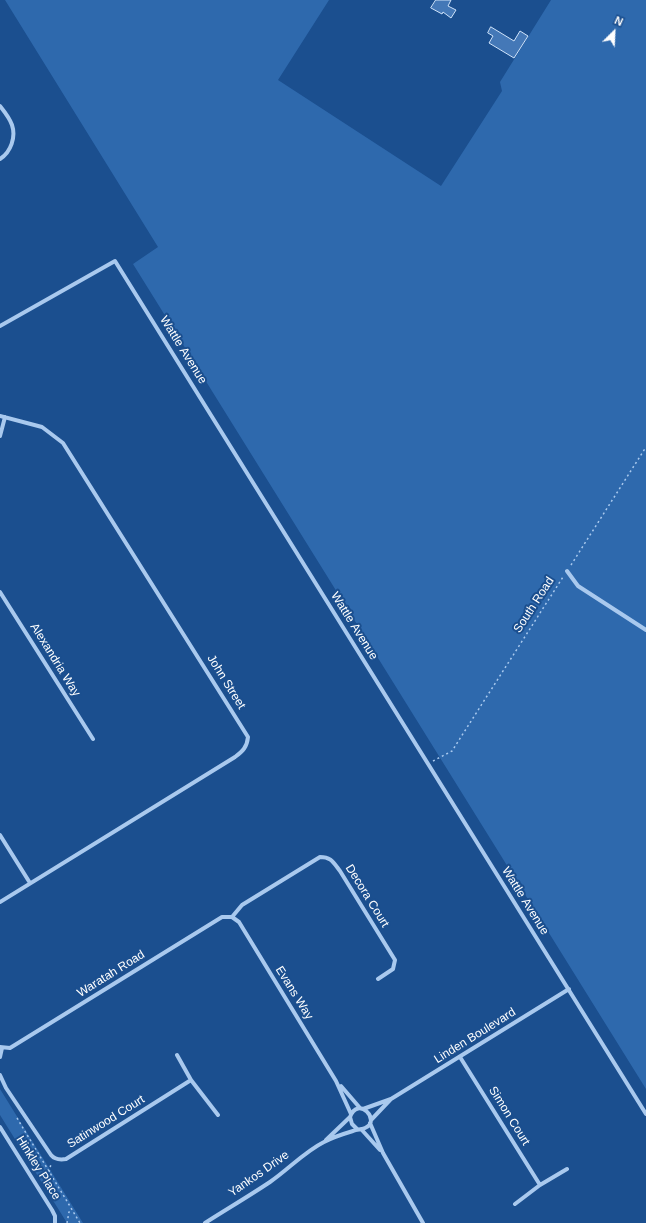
<!DOCTYPE html>
<style>
body{margin:0}
#map{position:relative;width:646px;height:1223px;overflow:hidden;background:#1b4f8f;font-family:Helvetica,sans-serif}
canvas{display:block}
.north{position:absolute;left:594px;top:12px;width:40px;height:40px;-webkit-text-stroke:3px #1b4f8f;paint-order:stroke;rotate:24deg;font-size:11px;font-weight:700;line-height:16px;text-align:center;color:#fff}
.north::after{content:'';display:block;margin:auto;width:14px;height:18px;background:#fff;clip-path:polygon(50% 0,100% 100%,50% 72%,0 100%)}
</style>
<div id="map">
<canvas width="646" height="1223"></canvas>
<div class="north">N</div>
</div>
<script>
const g = document.querySelector('canvas').getContext('2d');
g.lineJoin = 'round';
function fillPath(path, color) {
  g.fillStyle = color;
  g.fill(path, 'evenodd');
}
function trace(path, color, width, dash) {
  g.strokeStyle = color;
  g.lineWidth = width;
  g.lineCap = dash ? 'butt' : 'round';
  g.setLineDash(dash || []);
  g.stroke(path);
}
function label(font, color, halo, rows, align = 'center') {
  g.font = font + ' Helvetica,sans-serif';
  g.lineWidth = 4;
  g.setLineDash([]);
  g.textBaseline = 'middle';
  g.strokeStyle = halo;
  g.fillStyle = color;
  for (const [text, x, y, turn = 0] of rows) {
    g.save();
    g.translate(x, y);
    g.rotate((+turn || 0) * Math.PI / 180);
    g.textAlign = isNaN(turn) ? turn : align;
    if (halo) g.strokeText(text, 0, 0);
    g.fillText(text, 0, 0);
    g.restore();
  }
}
fillPath(new Path2D(`
 M5,0H329L278,80L441,186L502,91L500,82L551,0H646V1089L133,264L158,247Z
 M0,1089L83,1223H67L0,1115Z`), '#2e69ad');
const building = new Path2D(`
 M436,0H451L448,6L456,10L451,18L443,12L442,14L431,8Z
 M491,27L514,41L520,31L528,36L514,58L489,43L493,36L488,33Z`);
fillPath(building, '#4478b7');
trace(building, '#cfe3fa', 1);
trace(new Path2D(`
 M571,565L646,447
 M433,761L452,751L563,577
 M17,1118L80,1223
 M49,1172L51,1164
 M67,1223L69,1212L72,1209`), '#a9c9ee', 1.5, [2, 3]);
trace(new Path2D(`
 M0,106C4,111 10,119 12,125C16,137 11,152 0,159
 M0,326L115,261L646,1114
 M0,416L42,427L63,443L248,737C247,747 243,751 235,757L0,902
 M0,436L5,417
 M567,571L578,586L646,630
 M0,592L93,739
 M0,835L30,883
 M232,917L242,905L320,857C331,857 333,862 340,871L395,960L393,969L378,979
 M232,917L239,922L336,1081L351,1114
 M0,1047L10,1048L222,917H232
 M177,1055L191,1080L218,1115
 M0,1057L2,1048
 M460,1057L540,1185
 M0,1075L6,1088L51,1155C55,1160 60,1160 66,1159L191,1080
 M341,1086L360,1108
 M363,1109L391,1099L569,989
 M371,1120L390,1100
 M370,1123L383,1153L423,1223
 M0,1127L52,1210L55,1216V1223
 M361,1129L380,1150
 M326,1140L350,1117
 M515,1204L540,1185L567,1169
 M205,1223C227,1209 249,1196 270,1182C289,1169 304,1152 324,1142C333,1137 343,1134 353,1131C357,1129 361,1130 365,1128C382,1121 358,1095 350,1117L352,1124L357,1129`), '#a9c9ee', 4);
label('12px', '#fff', '#1b4f8f', [
 ["Wattle Avenue",183,350,58],
 ["South Road",534,605,-57],
 ["Wattle Avenue",354,626,58],
 ["Alexandria Way",55,660,58],
 ["John Street",226,682,58],
 ["Decora Court",367,896,58],
 ["Wattle Avenue",525,901,58],
 ["Waratah Road",111,974,-32],
 ["Evans Way",294,993,58],
 ["Linden Boulevard",475,1036,-32],
 ["Simon Court",509,1116,58],
 ["Satinwood Court",106,1122,-32],
 ["Hinkley Place",38,1168,58],
 ["Yankos Drive",259,1174,-35]
]);
</script>
